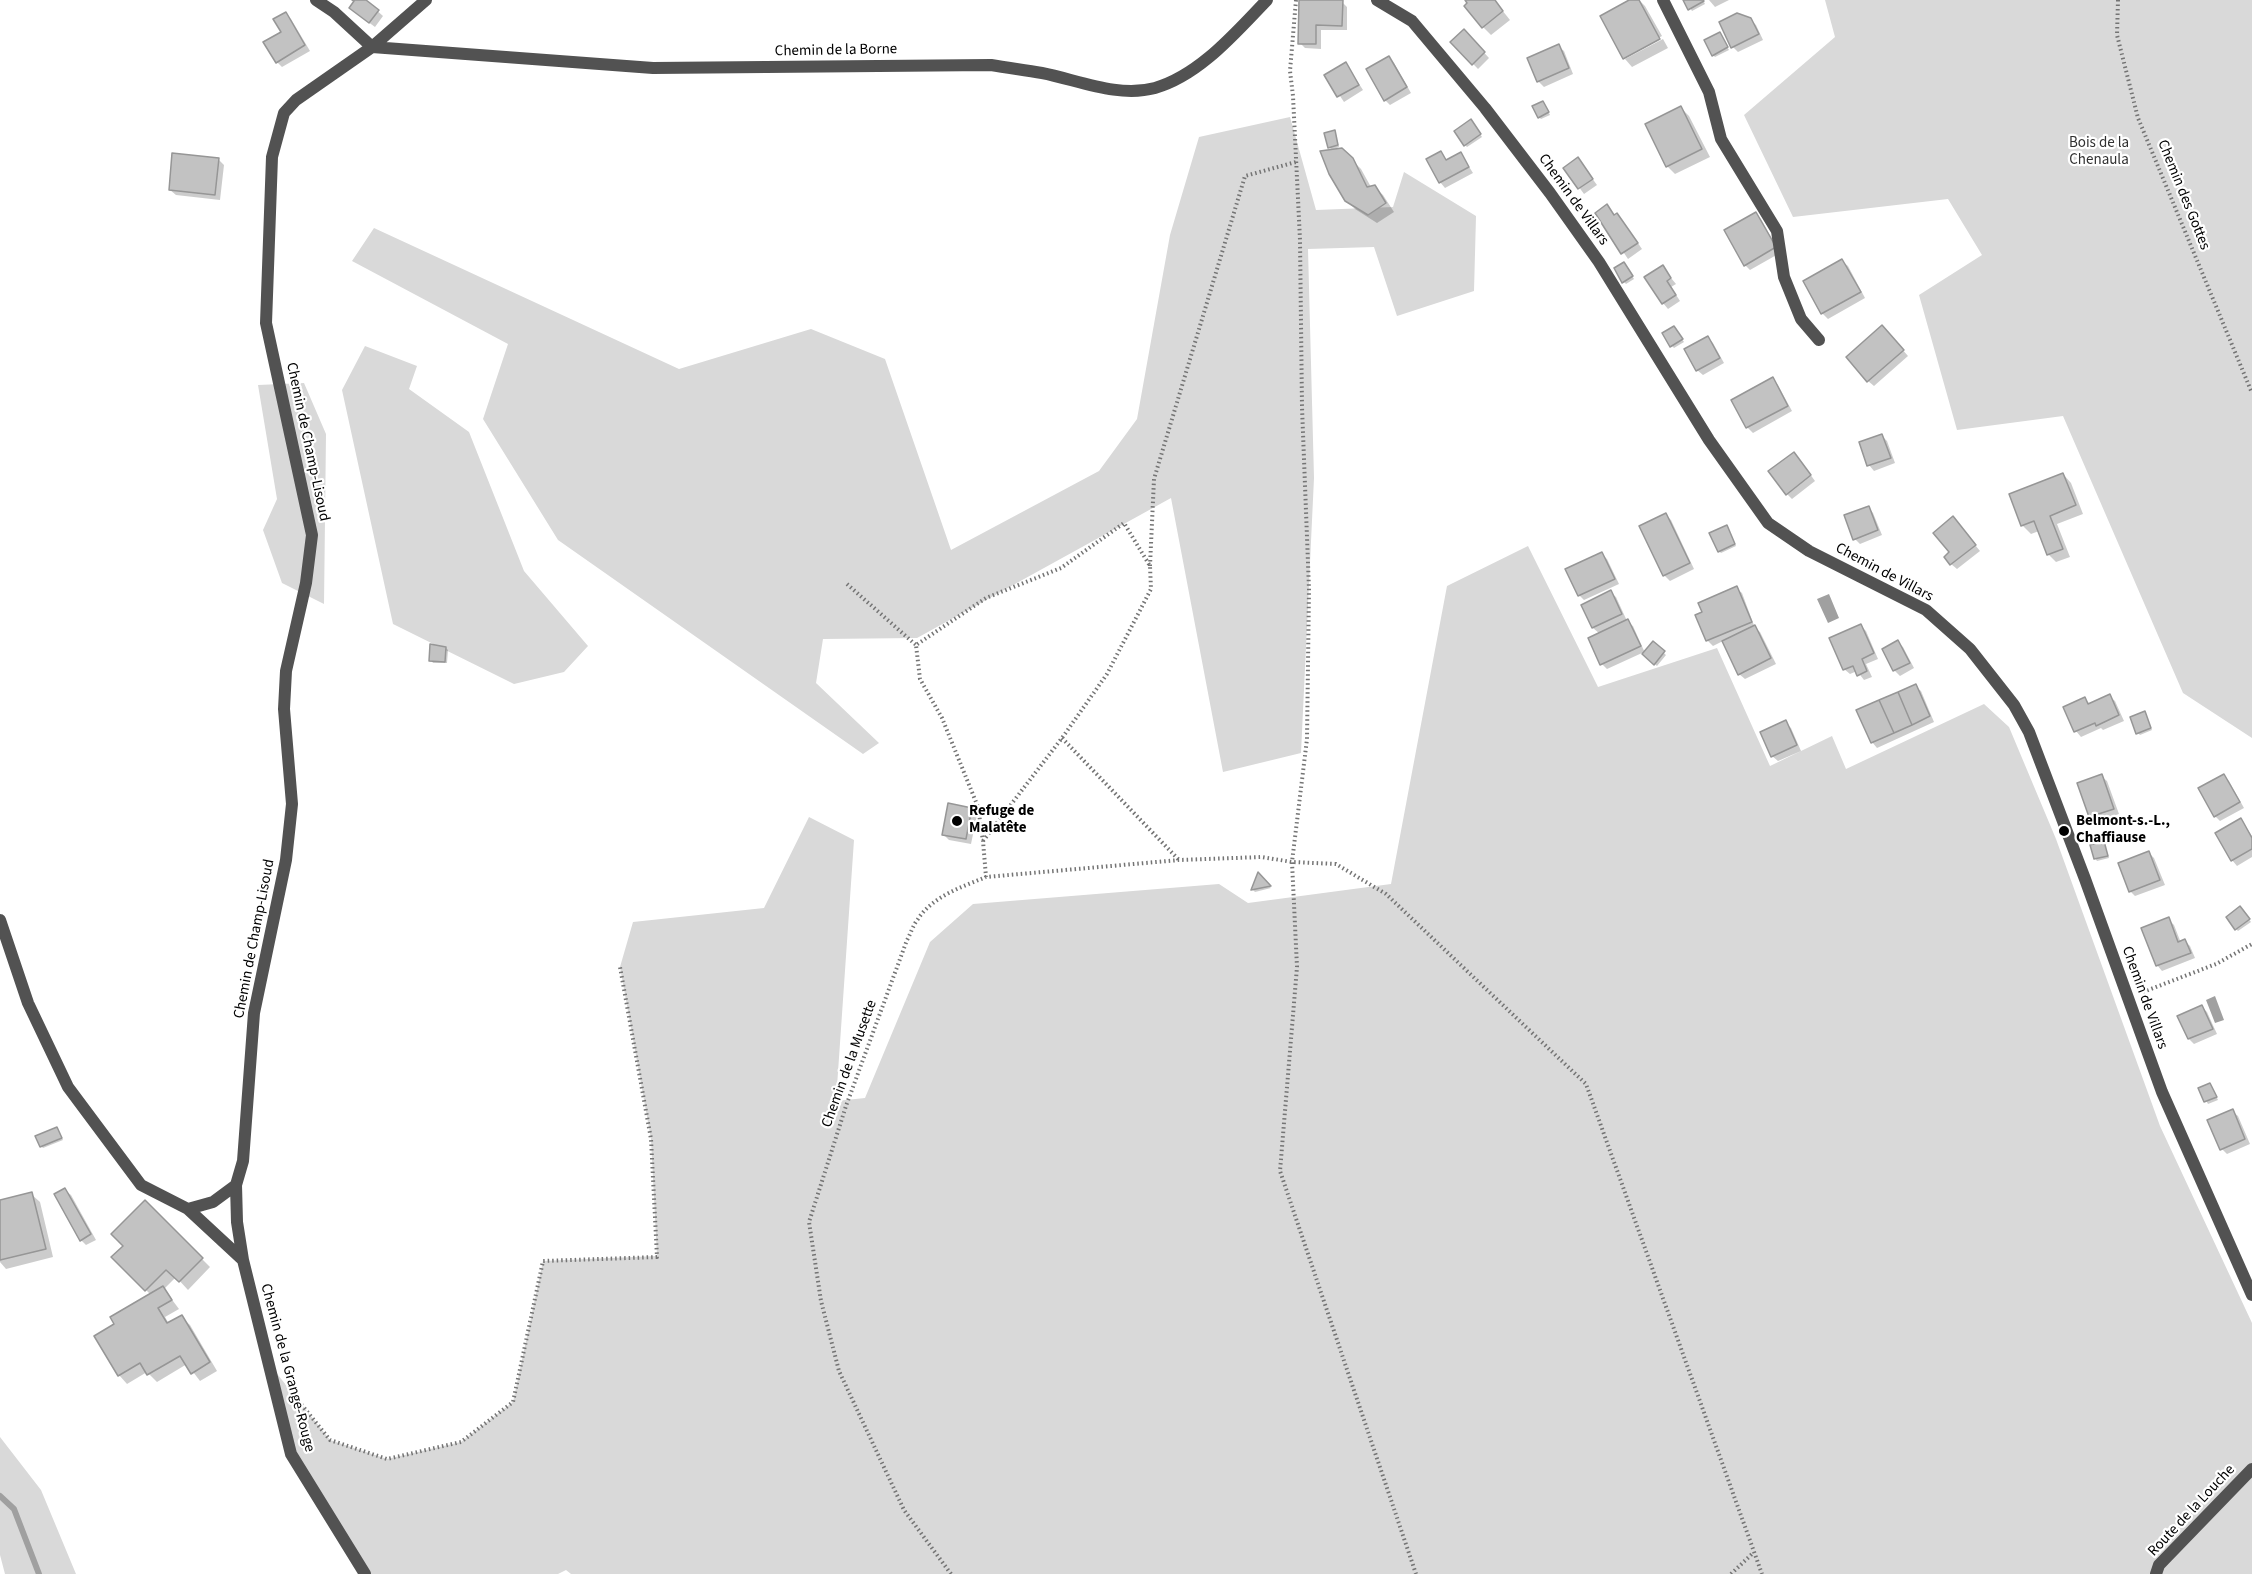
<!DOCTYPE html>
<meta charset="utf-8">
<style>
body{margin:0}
canvas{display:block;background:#fff}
</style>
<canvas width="2252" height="1574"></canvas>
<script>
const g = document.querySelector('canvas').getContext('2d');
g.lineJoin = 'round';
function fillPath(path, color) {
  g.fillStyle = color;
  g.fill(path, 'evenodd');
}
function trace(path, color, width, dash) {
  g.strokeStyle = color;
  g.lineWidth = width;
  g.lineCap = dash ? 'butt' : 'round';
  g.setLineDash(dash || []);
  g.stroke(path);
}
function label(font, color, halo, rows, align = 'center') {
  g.font = font + ' "Source Sans 3",sans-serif';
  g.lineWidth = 4.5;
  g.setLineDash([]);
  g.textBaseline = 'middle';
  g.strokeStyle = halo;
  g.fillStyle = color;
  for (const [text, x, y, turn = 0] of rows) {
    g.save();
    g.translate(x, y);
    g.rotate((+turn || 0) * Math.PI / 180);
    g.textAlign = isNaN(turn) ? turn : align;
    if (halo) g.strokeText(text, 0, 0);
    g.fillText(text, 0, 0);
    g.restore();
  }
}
fillPath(new Path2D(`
 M1825,0H2252V738L2183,693L2063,416L1957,430L1919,295L1982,255L1948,199L1793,217L1744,115L1835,37Z
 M1290,117L1316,210L1393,207L1404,172L1476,216L1474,291L1397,316L1374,247L1308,249L1314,478L1301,753L1223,772L1171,498L917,638L823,639L816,683L879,743L863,754L558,540L483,419L508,344L352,261L374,228L679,369L811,329L885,359L951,550L1099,471L1137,419L1170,235L1199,137Z
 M365,346L417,366L409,389L469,432L524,571L588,646L564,672L514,684L393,624L342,390Z
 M304,383L326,434L324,604L282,583L263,530L277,499L258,385Z
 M1528,546L1598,687L1717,648L1770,766L1832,736L1846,769L1984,704L2009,727L2056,839L2160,1126L2252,1323V1574H571L566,1570L558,1574H365L291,1454L270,1365L330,1440L387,1459L461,1442L513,1402L543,1261L657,1256L651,1139L620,967L633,922L764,908L809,817L854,840L836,1101L865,1098L930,942L973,904L1219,884L1248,903L1391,884L1447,586Z
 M0,1437L41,1490L76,1574H5L0,1555Z`), '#d9d9d9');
fillPath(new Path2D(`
 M1829,594L1839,618L1828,623L1817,599Z
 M2215,996L2224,1020L2215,1023L2206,1000Z`), '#a0a0a0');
fillPath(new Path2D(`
 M353,0H365L383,16L375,27L356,13L355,2Z
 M1467,0H1494L1510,20L1491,35L1483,27Z
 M1633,0H1639L1645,6L1662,36L1625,56V59L1602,17Z
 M1685,0H1703L1705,4L1692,11Z
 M1709,0H1729L1715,7Z
 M1300,1L1342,2L1347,7V30H1321V49L1305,48L1300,43Z
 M286,14L291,19L310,51L282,67L277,62Z
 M1750,19L1756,25L1763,40L1738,52L1733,47Z
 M1464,31L1489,58L1478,69L1452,42Z
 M1721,36L1729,50L1715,57L1713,55Z
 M1663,39L1668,48L1632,67L1625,59Z
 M1558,46L1564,51L1573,74L1544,87L1538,81L1529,58Z
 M1389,58L1394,63L1411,93L1390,105L1385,100Z
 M1346,64L1363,90L1344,102L1326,75Z
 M1545,105L1550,115L1541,119L1539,117Z
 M1681,108L1689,116L1710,157L1675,174L1667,166Z
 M1473,123L1482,137L1467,147L1465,145Z
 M1335,132L1339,147L1332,150L1329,147Z
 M1342,150L1361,169L1371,187H1374L1383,195L1394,212L1377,223L1355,209L1346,200Z
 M1441,153L1448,161L1461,154L1473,173L1445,188L1440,182Z
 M218,159L224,165L220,200L176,195L170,190Z
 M1578,159L1597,185L1584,194L1565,168Z
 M1607,206L1615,216L1617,215L1622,220L1642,249L1628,259L1597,213Z
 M1756,214L1761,219L1780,253L1750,270L1745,265Z
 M1842,261L1848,266L1865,298L1828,319L1822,313L1805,281Z
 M1626,266L1634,279L1626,284L1624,282Z
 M1662,267L1676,284L1671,287L1680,301L1668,309L1663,303Z
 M1676,330L1684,342L1674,348L1672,346Z
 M1888,333L1908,356L1874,386L1868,381Z
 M1707,337L1713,343L1724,363L1703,375L1697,370Z
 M1773,379L1778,385L1792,411L1753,433L1747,427L1733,400Z
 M1882,436L1887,441L1895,463L1874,471L1869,465Z
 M1799,459L1815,481L1792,499L1787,494Z
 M2063,474L2071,483L2083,514L2057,524L2070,557L2056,562L2048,554L2039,531L2031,534L2023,526L2011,495Z
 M1868,507L1873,513L1882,535L1860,544L1855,539Z
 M1666,515L1671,520L1694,569L1670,581L1664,575Z
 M1958,524L1980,551L1957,569L1951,564Z
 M1727,527L1736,546L1721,553L1719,551Z
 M1602,554L1607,559L1619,584L1584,600L1579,595Z
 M1736,588L1742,593L1755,628L1760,632L1776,664L1745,679L1739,674L1723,641L1713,646L1707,640L1697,616Z
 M1610,592L1616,597L1627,621L1633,626L1645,653L1653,643L1666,655L1657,666L1642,653L1607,669L1602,664L1600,634L1593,628L1582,605Z
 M1861,626L1866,631L1878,659L1866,664L1872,677L1864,680L1857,671L1850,674L1844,669Z
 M1898,642L1903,647L1914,668L1900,676L1895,671L1884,649Z
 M446,648L448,650L447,663H433L431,660Z
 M1915,686L1921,691L1934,722L1877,748L1872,742Z
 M2109,696L2115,701L2124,721L2103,730L2101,728L2081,737L2076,731L2085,699L2090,704Z
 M2144,713L2152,730L2140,735L2138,733Z
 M1785,722L1791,728L1801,751L1778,761L1772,756Z
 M2101,776L2107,781L2119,814L2096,822L2091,817L2079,784Z
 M2224,776L2229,781L2244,808L2220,821L2215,816Z
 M971,809L977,815L971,844L949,840L944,835Z
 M2241,820L2252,836V857L2237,866L2232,860Z
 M2103,842L2109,858L2097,861L2095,858Z
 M2149,853L2154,858L2165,885L2135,896L2130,891Z
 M1258,875L1271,888L1255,892L1253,890Z
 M2242,910L2251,922L2238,931L2236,929Z
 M2168,919L2174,925L2181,943L2185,941L2190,946L2195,958L2162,971L2157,965Z
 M2202,1007L2207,1012L2217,1034L2194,1044L2189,1039Z
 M2210,1084L2218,1100L2208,1104L2200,1089Z
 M2232,1111L2238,1116L2250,1144L2227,1154L2222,1149Z
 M57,1129L63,1140L43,1148L41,1146Z
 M65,1190L71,1195L96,1240L86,1245L81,1240Z
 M31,1194L40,1202L53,1257L6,1269L0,1262V1201Z
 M145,1202L210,1267L188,1290L176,1277L164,1289L179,1309L165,1317L169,1324L181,1317L190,1325L217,1371L200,1381L187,1364L157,1382L147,1372L127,1384L119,1375L116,1324L151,1295L113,1257L125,1246Z`), '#0003');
trace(new Path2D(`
 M0,1496L14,1509L39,1574`), '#a0a0a0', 6);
const building = new Path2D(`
 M352,0H366L379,10L369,23L349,8L354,1Z
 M1299,0H1343L1342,26L1316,25V44H1298Z
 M1465,0H1495L1503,11L1482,28L1464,6L1467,3Z
 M1629,0H1639L1660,39L1623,59L1600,16Z
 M1683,0H1703L1704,1L1688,10Z
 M286,12L305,45L276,63L263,42L281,32L273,19Z
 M1737,13L1751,18L1759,34L1731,48L1719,22Z
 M1464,29L1485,52L1472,65L1450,42Z
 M1720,32L1728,47L1712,56L1704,40Z
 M1559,44L1569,68L1537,82L1527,58Z
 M1389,56L1407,87L1384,101L1366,69Z
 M1346,62L1359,85L1337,97L1324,75Z
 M1543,101L1549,112L1538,118L1532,106Z
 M1681,106L1702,149L1666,167L1645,124Z
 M1471,119L1481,134L1464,146L1454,131Z
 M1335,130L1338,145L1328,148L1324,133Z
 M1342,148L1353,158L1367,187L1375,185L1386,203L1368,215L1345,201L1329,174L1320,151Z
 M1441,151L1446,160L1461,152L1469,167L1439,183L1426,159Z
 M172,153L219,158L215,195L169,190Z
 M1578,157L1593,179L1578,189L1563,168Z
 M1607,204L1614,215L1617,213L1638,243L1621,254L1595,213Z
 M1756,212L1776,247L1744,266L1724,230Z
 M1842,259L1861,292L1821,314L1803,281Z
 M1624,262L1633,276L1622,283L1614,268Z
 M1663,265L1671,278L1667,281L1676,295L1662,304L1644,277Z
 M1882,325L1904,350L1867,382L1846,357Z
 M1674,326L1683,339L1670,347L1662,333Z
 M1708,336L1720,358L1696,371L1684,349Z
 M1773,377L1788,406L1746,428L1731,400Z
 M1882,434L1891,458L1867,466L1859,442Z
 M1794,452L1811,475L1786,495L1768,471Z
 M2063,473L2076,505L2050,516L2063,549L2047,555L2034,521L2021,526L2009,494Z
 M1869,506L1878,530L1853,540L1844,515Z
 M1666,513L1690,563L1663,576L1639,526Z
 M1953,516L1976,545L1950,565L1944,557L1949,552L1933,533Z
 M1727,525L1735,544L1718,552L1709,533Z
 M1602,552L1615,579L1578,596L1565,569Z
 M1737,586L1752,622L1706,641L1695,615L1702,612L1698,603Z
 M1611,590L1622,614L1592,628L1581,605Z
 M1628,619L1641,646L1600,665L1588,638Z
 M1861,624L1874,653L1862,659L1867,671L1857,676L1853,666L1843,670L1829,638Z
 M1755,625L1771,658L1738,675L1722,641Z
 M1898,640L1910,663L1893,671L1882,649Z
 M1653,641L1665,651L1654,665L1642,654Z
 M430,644L446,647L445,662L429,661Z
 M1916,684L1930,716L1912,725L1898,692Z
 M1898,692L1912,725L1894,733L1879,700Z
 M2110,694L2119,715L2096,726L2095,723L2074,732L2063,707L2085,697L2088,704Z
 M1879,700L1894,733L1871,743L1856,710Z
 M2145,711L2151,728L2136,734L2130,717Z
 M1786,720L1797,745L1771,757L1760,732Z
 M2102,774L2114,809L2089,817L2077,783Z
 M2224,774L2240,802L2214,817L2198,788Z
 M948,803L972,808L966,839L942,835Z
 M2241,818L2252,838V849L2231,861L2215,833Z
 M2104,841L2108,856L2094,859L2090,845Z
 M2149,851L2160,880L2129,892L2118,863Z
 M1258,872L1271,886L1251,890Z
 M2240,906L2250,919L2235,930L2226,917Z
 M2169,917L2178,942L2185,939L2191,953L2156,966L2141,928Z
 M2202,1005L2213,1029L2188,1039L2177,1016Z
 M2210,1083L2217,1097L2204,1102L2198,1088Z
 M2233,1109L2245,1139L2220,1150L2207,1120Z
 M57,1127L62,1138L40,1147L35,1136Z
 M65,1188L91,1234L80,1241L54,1194Z
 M32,1192L46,1249L0,1260V1200Z
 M145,1200L203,1258L179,1282L166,1270L145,1291L111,1257L123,1246L111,1234Z
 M163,1286L172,1300L158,1308L167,1323L182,1315L210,1362L191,1374L180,1356L147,1375L140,1363L118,1376L94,1336L114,1324L110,1317Z`);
fillPath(building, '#c2c2c2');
trace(building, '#969696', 1.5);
trace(new Path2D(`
 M1296,0L1290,71L1293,96L1300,240L1302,407L1309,589L1307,739L1292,862L1297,967L1280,1171L1416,1574
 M2118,0L2117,35L2138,118L2252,393
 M1150,566L1154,479L1245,176L1296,162
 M847,584L916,645
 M1062,738L1179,860
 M983,841L1062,738L1107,674L1151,589L1150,566L1124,523L1061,568L986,598L916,645L920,679L942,718L978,807L983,841L986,877
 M2143,992L2216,964L2252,944
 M293,1394L330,1440L387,1459L461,1442L513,1402L543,1261L657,1257L651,1139L620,967
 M951,1574L904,1510L839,1371L821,1301L809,1222L846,1106L907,940C911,933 913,925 918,919C933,896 962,887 986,877L1179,860L1262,857L1292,862L1336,864L1386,894L1586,1084L1762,1574
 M1731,1574L1753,1553`), '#747474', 4, [1.5, 3]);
trace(new Path2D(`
 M316,0L334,12L372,47
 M1377,0L1412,21L1485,108L1550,193L1599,262L1709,440L1768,523L1809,551L1926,610L1970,649L2014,705L2029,732L2085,879L2162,1092L2252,1295
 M1663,0L1709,92L1721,139L1777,231L1784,277L1801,319L1819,340
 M372,47L653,68L991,65C1008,68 1025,70 1042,73C1078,80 1118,98 1155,88C1200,75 1236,32 1267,0
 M0,920L28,1003L68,1087L141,1185L188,1209L243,1260
 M188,1209L213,1202L236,1185
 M365,1574L291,1454L243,1260L237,1222L236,1185L243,1161L254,1013L286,860L292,804L284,709L286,671L306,583L312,535L266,323L272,157L284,113L296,100L372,47L426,0
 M2156,1574L2159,1565L2252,1469`), '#525252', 12);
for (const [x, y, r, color] of [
 [957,821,6,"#000"],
 [2064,831,6,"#000"]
]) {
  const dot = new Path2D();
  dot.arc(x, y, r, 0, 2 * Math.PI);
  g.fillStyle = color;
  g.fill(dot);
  trace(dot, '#fff', 2);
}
label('15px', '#000', '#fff', [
 ["Chemin de la Borne",836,51,-1],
 ["Chemin des Gottes",2183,195,68],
 ["Chemin de Villars",1573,200,54],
 ["Chemin de Champ-Lisoud",307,442,78],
 ["Chemin de Villars",1884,573,28],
 ["Chemin de Champ-Lisoud",255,939,-79],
 ["Chemin de Villars",2144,998,70],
 ["Chemin de la Musette",850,1064,-70],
 ["Chemin de la Grange-Rouge",287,1368,75],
 ["Route de la Louche",2192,1511,-47]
]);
label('15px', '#303030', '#fff', [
 ["Bois de la",2099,144],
 ["Chenaula",2099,161]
]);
label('bold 15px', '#000', '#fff', [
 ["Refuge de",969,812],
 ["Malatête",969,829],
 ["Belmont-s.-L.,",2076,822],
 ["Chaffiause",2076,839]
], 'left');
</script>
